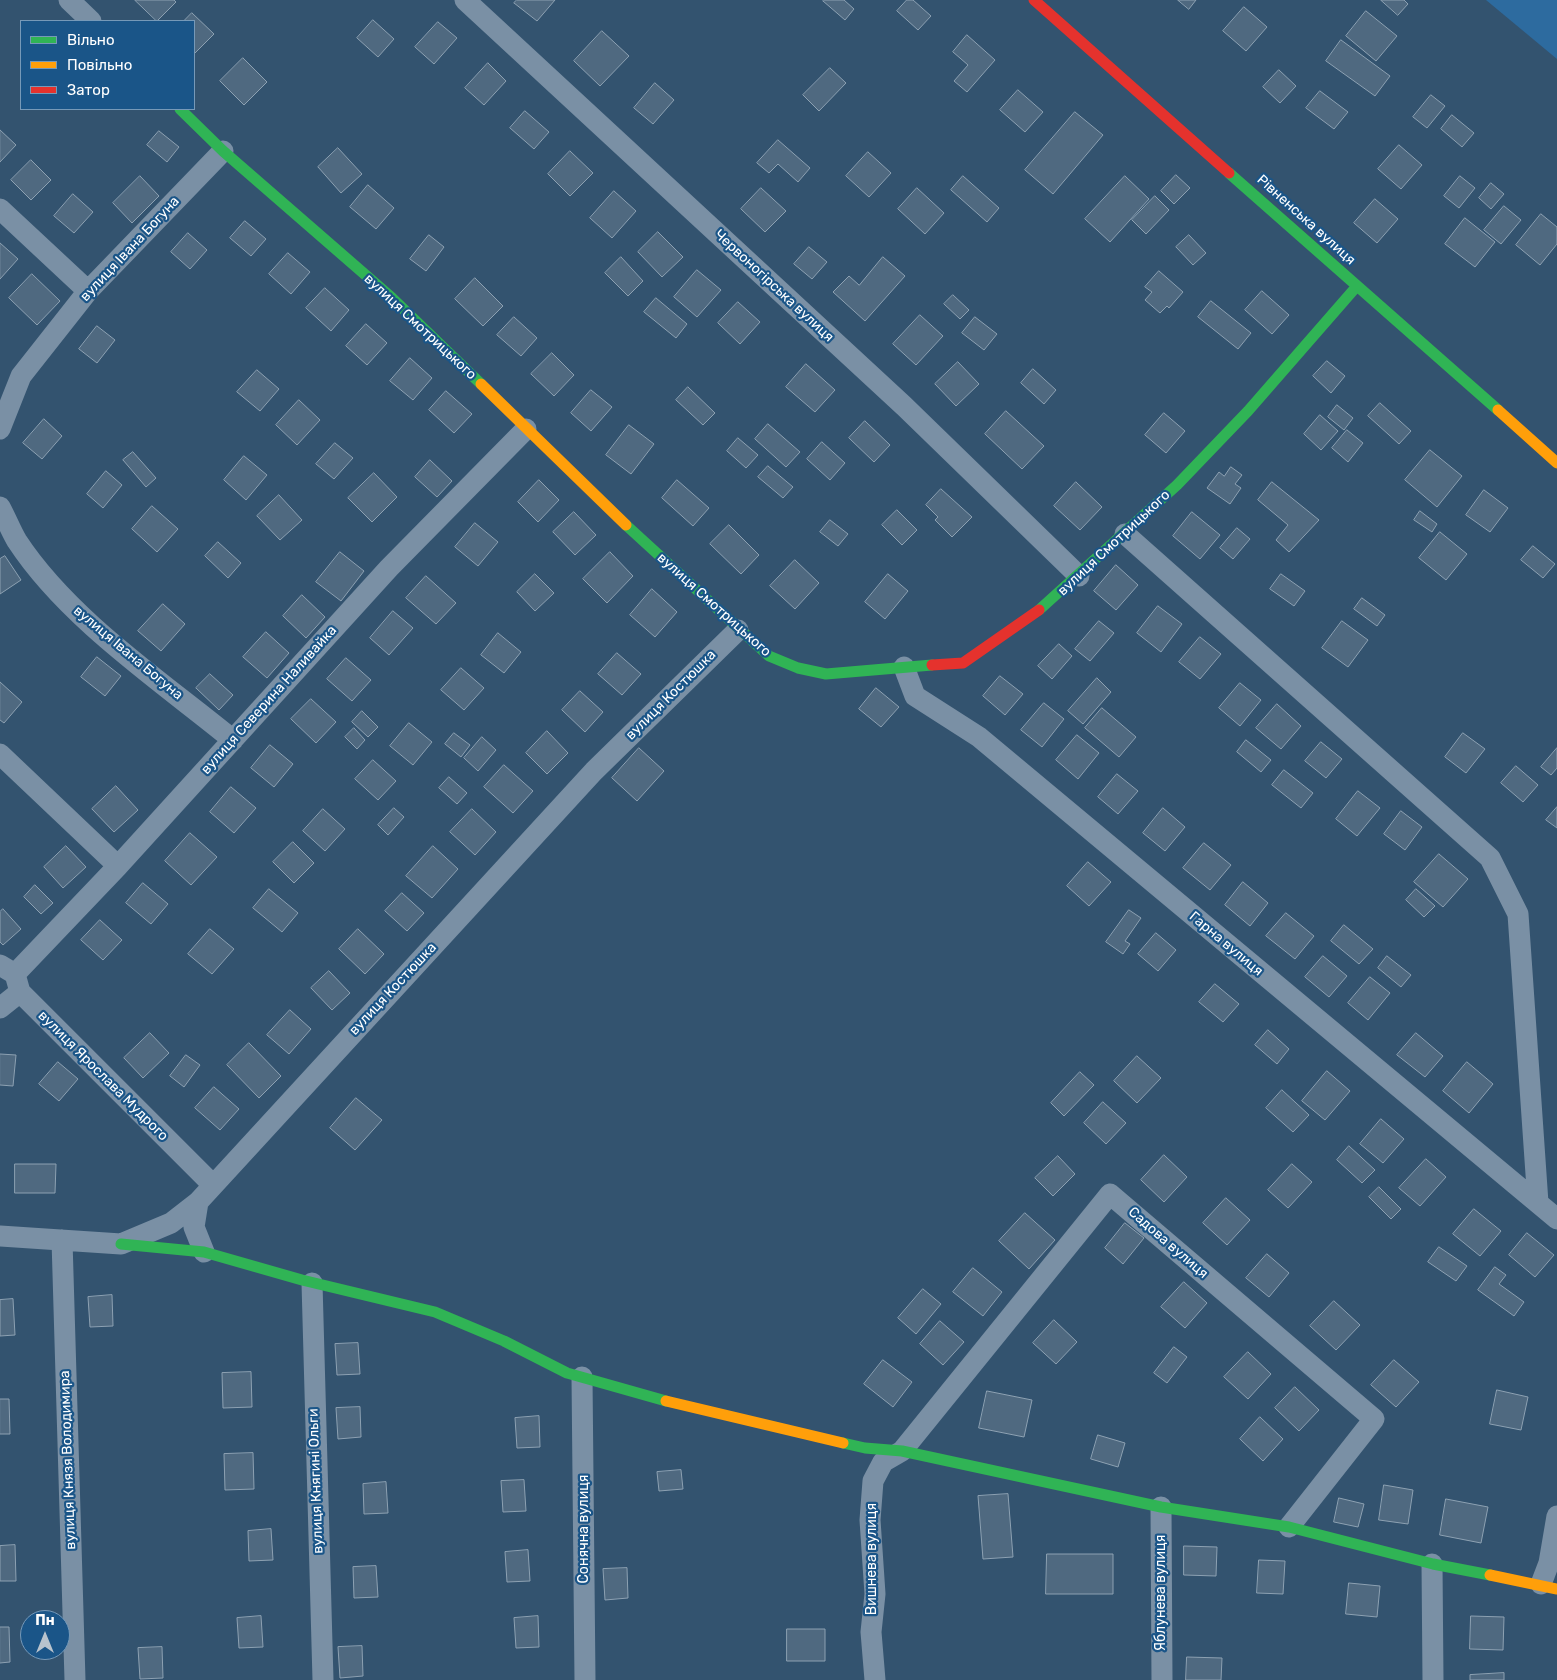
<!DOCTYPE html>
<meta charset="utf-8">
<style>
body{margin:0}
#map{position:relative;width:1557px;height:1680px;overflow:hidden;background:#33536f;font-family:Rubik,sans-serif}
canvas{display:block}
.legend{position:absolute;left:20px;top:20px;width:175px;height:90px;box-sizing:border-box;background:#1a5588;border:1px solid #7699b8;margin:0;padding:6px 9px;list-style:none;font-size:15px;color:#fff}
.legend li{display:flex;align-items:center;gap:10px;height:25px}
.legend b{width:25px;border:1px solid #7699b8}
.north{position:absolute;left:20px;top:1610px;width:50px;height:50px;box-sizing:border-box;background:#1a5588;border:1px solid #7699b8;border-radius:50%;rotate:0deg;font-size:14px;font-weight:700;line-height:20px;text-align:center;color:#fff}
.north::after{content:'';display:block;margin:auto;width:18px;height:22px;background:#b8c3cd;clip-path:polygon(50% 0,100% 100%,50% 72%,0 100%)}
</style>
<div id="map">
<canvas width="1557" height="1680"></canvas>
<ul class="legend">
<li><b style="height:6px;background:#30b455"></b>Вільно</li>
<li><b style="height:6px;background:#ff9f0a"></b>Повільно</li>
<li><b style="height:6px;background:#e5322d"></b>Затор</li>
</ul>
<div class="north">Пн</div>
</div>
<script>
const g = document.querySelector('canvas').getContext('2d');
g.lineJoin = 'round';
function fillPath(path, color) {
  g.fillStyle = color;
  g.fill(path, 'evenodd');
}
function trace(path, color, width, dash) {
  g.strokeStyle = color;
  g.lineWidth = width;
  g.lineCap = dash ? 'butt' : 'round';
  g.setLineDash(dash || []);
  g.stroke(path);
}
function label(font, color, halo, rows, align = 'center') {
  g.font = font + ' Rubik,sans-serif';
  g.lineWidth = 4.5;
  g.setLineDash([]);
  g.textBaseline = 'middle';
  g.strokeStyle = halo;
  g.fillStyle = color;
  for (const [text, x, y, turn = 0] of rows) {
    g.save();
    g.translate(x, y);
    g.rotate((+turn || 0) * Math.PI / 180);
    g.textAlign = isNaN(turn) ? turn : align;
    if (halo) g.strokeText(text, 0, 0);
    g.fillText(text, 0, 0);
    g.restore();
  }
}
fillPath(new Path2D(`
 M1486,0H1557V59Z`), '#2d6b9f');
const building = new Path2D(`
 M135,0H174L176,2L157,21Z
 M517,0H555L537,21L514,3Z
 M824,0H844L854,9L845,20L823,1Z
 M907,0H913L931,16L918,30L897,11Z
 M1178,0H1196L1189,9Z
 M1381,0H1404L1408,4L1398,15Z
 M1244,7L1267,27L1246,51L1223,31Z
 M1366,11L1397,36L1376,61L1346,36Z
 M192,13L214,34L194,54V21H184Z
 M373,20L394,39L378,57L357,38Z
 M438,22L457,38L434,64L415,47Z
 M602,31L629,56L600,86L574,61Z
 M967,35L995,60L967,92L954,81L968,65L953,52Z
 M1341,40L1390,76L1375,96L1326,61Z
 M243,58L267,82L244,105L220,81Z
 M488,63L506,81L484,105L465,88Z
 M830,68L846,83L819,111L803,95Z
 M1279,70L1296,86L1280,103L1263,87Z
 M655,83L674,100L653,124L634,108Z
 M1018,90L1043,112L1025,132L1000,110Z
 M1320,91L1348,112L1334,129L1306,108Z
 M1431,95L1445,106L1427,128L1413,117Z
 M525,111L549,132L534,149L510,128Z
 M1075,112L1103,135L1053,194L1025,170Z
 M1452,115L1474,133L1462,147L1441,129Z
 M0,130L16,145L0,162Z
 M159,131L179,147L167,162L147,145Z
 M778,140L810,168L798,182L778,164L769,173L757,163Z
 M1399,145L1422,165L1401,189L1378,169Z
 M338,148L362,174L341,193L318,167Z
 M570,151L593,173L570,196L548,174Z
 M868,152L891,173L869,197L846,176Z
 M31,160L51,180L31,200L11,180Z
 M1176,175L1190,188L1174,204L1161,191Z
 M140,176L159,196L132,223L113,203Z
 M963,176L999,208L987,222L951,190Z
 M1125,176L1149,199L1110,242L1085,219Z
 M1460,176L1475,188L1459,208L1444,196Z
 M1491,183L1504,194L1491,209L1479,198Z
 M368,185L394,208L376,229L350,207Z
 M761,188L786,211L765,232L741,209Z
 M917,188L944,213L925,234L898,209Z
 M614,191L636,211L612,238L590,218Z
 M73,194L93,212L74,233L54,216Z
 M1155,196L1169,210L1146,234L1132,220Z
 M1375,199L1398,219L1377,243L1354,223Z
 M1504,206L1521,220L1501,244L1484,230Z
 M1541,214L1557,227V244L1540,265L1516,245Z
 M1465,218L1495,242L1475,267L1445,244Z
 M245,221L266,239L251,256L230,238Z
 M658,232L683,257L662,277L638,252Z
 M188,233L207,250L190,269L171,252Z
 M429,235L444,247L426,271L410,259Z
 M1189,235L1206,253L1193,265L1176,247Z
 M0,243L18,259L0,279Z
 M809,247L827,262L812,279L794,264Z
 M288,253L310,272L291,294L269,274Z
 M621,257L643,281L628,296L605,273Z
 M883,257L905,276L865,321L833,292L849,276L859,285Z
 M697,270L721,290L697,317L674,297Z
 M1159,271L1183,292L1169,308L1167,306L1160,313L1145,300L1152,292L1145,287Z
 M32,274L60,301L37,325L9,298Z
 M475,278L503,306L483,326L455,299Z
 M325,288L349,310L331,331L306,308Z
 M1262,291L1289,315L1272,334L1245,310Z
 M953,295L969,310L960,319L944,304Z
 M656,298L687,324L676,338L644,312Z
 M1211,301L1251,333L1238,349L1198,317Z
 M738,302L760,322L740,344L718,323Z
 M920,315L943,336L916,365L893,344Z
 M514,317L537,338L521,356L497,335Z
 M975,317L997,334L984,350L962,333Z
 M366,324L387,343L367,365L346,346Z
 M97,326L115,340L97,363L79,349Z
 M552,353L574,375L554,396L531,374Z
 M410,358L432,378L413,400L390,381Z
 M1327,361L1345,376L1331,393L1313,376Z
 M958,362L979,384L956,406L935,384Z
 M806,364L835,390L815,412L786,387Z
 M1033,369L1056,390L1044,404L1021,383Z
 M257,370L279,389L260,411L237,392Z
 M688,387L715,413L703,425L676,400Z
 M591,390L612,407L591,431L571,413Z
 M446,391L472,414L454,433L429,410Z
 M299,400L320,420L297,445L276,425Z
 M1380,403L1411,431L1399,444L1368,416Z
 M1337,405L1353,418L1344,430L1328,417Z
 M1006,411L1044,446L1022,469L985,434Z
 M1164,413L1185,431L1166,453L1145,435Z
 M1320,415L1338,431L1321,450L1304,434Z
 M44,419L62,436L42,459L23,443Z
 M865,421L890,445L874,462L849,438Z
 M768,424L800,452L786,467L755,439Z
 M629,425L654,444L631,474L606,455Z
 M1347,430L1363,443L1348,462L1332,448Z
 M738,438L758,455L746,468L727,451Z
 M822,442L845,463L830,480L807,459Z
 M335,443L353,458L334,479L316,464Z
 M1430,450L1462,476L1437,507L1405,480Z
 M133,452L156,478L146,487L123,460Z
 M244,456L267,475L246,500L224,480Z
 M430,460L452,481L437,497L415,477Z
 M768,466L793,487L783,498L758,477Z
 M1231,467L1242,475L1235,484L1241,488L1230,504L1207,488L1219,472L1224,476Z
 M106,471L122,485L103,508L87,494Z
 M374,473L397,497L372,522L348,498Z
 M539,480L559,500L538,522L518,502Z
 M677,480L709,508L693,526L662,498Z
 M1076,482L1102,507L1080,530L1054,506Z
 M1272,482L1319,520L1289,552L1276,540L1288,525L1258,500Z
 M941,489L972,517L952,537L935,520L938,517L926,505Z
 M1484,490L1508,508L1490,532L1466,515Z
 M279,495L302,520L280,540L257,516Z
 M152,506L178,529L157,552L132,529Z
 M897,510L917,530L902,545L882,525Z
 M1420,511L1437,524L1432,532L1414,520Z
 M574,512L596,535L575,555L553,532Z
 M1192,512L1220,535L1200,559L1173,536Z
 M830,520L848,534L838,546L820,532Z
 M475,523L498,542L478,566L455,547Z
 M729,525L759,555L741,574L710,544Z
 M1237,528L1250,539L1233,559L1220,548Z
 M1440,532L1467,554L1446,580L1419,558Z
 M218,542L241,563L228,578L205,556Z
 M1533,546L1555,564L1543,578L1521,560Z
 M340,552L364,571L341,601L316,582Z
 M610,552L633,576L607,603L583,579Z
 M5,556L21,580L0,594V559Z
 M795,560L819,583L795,609L770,586Z
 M1116,565L1138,585L1116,610L1094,591Z
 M535,574L554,593L535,611L517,592Z
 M888,574L908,591L885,619L865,602Z
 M1281,574L1305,591L1294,606L1270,589Z
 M426,576L456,603L436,624L406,598Z
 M652,589L677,612L655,637L630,615Z
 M302,595L325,617L306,638L283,616Z
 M1362,598L1385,615L1377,626L1354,609Z
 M163,604L185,624L161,651L138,631Z
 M1158,606L1182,624L1161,652L1137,633Z
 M393,611L413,628L389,655L370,638Z
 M1099,621L1114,633L1090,661L1075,649Z
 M1342,621L1368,640L1348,667L1322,648Z
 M266,632L289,653L267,678L243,657Z
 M498,633L521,652L504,673L481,655Z
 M1200,637L1221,654L1200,679L1179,662Z
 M1059,644L1072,656L1052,679L1038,666Z
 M617,653L641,674L622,695L598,674Z
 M97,657L121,676L105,696L81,677Z
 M346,658L371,680L352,701L327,679Z
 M461,668L484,688L464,710L441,690Z
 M210,674L233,695L219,710L196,688Z
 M1000,676L1023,694L1005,715L983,696Z
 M1097,678L1111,692L1083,724L1068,711Z
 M0,682L22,702L4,723L0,720Z
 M1240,683L1261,700L1240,726L1219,708Z
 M876,688L899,707L881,727L859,709Z
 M580,691L603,712L585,732L562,710Z
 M311,699L336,722L316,743L291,719Z
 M1044,703L1064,719L1042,747L1021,730Z
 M1277,704L1301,726L1281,749L1256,728Z
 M1102,708L1136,737L1119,757L1085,728Z
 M362,711L378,727L368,737L352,722Z
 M409,723L432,742L413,765L390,746Z
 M354,728L365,740L357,749L345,737Z
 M547,731L568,753L547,774L526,753Z
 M454,733L470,745L461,757L445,744Z
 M1463,733L1485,749L1466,773L1445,757Z
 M1077,735L1099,753L1078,779L1056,760Z
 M482,737L496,750L478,771L464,758Z
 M1246,740L1271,760L1261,772L1237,752Z
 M1321,742L1342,759L1326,778L1305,761Z
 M270,745L293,764L274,787L251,768Z
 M639,748L664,771L637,801L612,778Z
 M1557,748V768L1551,775L1541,767Z
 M373,760L396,781L378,800L355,779Z
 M504,765L533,791L513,813L484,787Z
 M1516,766L1538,785L1523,802L1501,783Z
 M1284,770L1313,793L1301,808L1272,785Z
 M1117,774L1138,791L1118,814L1098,797Z
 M449,777L467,793L457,804L439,788Z
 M116,786L138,810L114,832L92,809Z
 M231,787L256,808L234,833L210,812Z
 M1358,791L1380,808L1357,836L1336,819Z
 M1557,807V828L1546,820Z
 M394,808L404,817L388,835L378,825Z
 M1163,808L1185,827L1165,851L1143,833Z
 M323,809L345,829L325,851L303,831Z
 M472,809L496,832L475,855L450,832Z
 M1401,811L1422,827L1405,850L1384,834Z
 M190,833L217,857L191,885L165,861Z
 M293,842L314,863L294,883L273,862Z
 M1204,843L1231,865L1210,890L1183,868Z
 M66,846L86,867L63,888L44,867Z
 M433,846L458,869L432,898L406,876Z
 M1439,854L1468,879L1443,907L1414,882Z
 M1088,862L1111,882L1089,906L1067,886Z
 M1243,882L1268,903L1250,926L1225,905Z
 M143,883L168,904L151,924L126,903Z
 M35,885L53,903L41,914L24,897Z
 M269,889L298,913L282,932L253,908Z
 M1416,889L1435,906L1424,917L1406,900Z
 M402,893L424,913L407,931L385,911Z
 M3,909L21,929L3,945L0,942V912Z
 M1129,910L1141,918L1125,941L1130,944L1123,954L1106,942Z
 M1286,913L1314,936L1295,959L1266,936Z
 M100,920L122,940L103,960L81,940Z
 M1344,925L1373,949L1359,964L1331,941Z
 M210,929L234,949L212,974L188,954Z
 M358,929L384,954L365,974L339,949Z
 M1156,933L1176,950L1158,971L1138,954Z
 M1323,956L1347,976L1329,997L1305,977Z
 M1387,956L1411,975L1401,987L1378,968Z
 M329,971L350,993L332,1010L311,988Z
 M1370,977L1390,993L1368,1020L1348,1003Z
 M1215,984L1239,1004L1223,1022L1199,1002Z
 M290,1010L311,1029L289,1054L267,1035Z
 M1268,1030L1289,1049L1277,1064L1255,1045Z
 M150,1033L169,1053L143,1078L124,1058Z
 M1416,1033L1443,1056L1425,1077L1397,1055Z
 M249,1043L281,1076L259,1098L227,1065Z
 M0,1054L16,1055L13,1086L0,1085Z
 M186,1055L200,1065L184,1087L170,1076Z
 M1137,1056L1161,1078L1137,1103L1114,1081Z
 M58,1062L78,1079L59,1101L39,1084Z
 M1467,1062L1493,1084L1469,1113L1443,1091Z
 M1327,1071L1350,1091L1325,1120L1302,1101Z
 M1080,1072L1094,1085L1064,1116L1051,1103Z
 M214,1087L239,1109L220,1130L195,1108Z
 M1282,1090L1309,1115L1293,1132L1266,1108Z
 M356,1098L382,1120L355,1150L330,1128Z
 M1103,1102L1126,1123L1106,1144L1084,1123Z
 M1381,1119L1404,1139L1383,1163L1360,1144Z
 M1349,1146L1375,1170L1362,1183L1337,1160Z
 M1164,1155L1187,1177L1164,1202L1141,1180Z
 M1058,1156L1075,1174L1053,1196L1035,1178Z
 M1426,1159L1446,1177L1420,1206L1399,1188Z
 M15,1164H56L55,1193H15Z
 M1292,1164L1312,1182L1288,1208L1268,1190Z
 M1379,1187L1401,1209L1391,1219L1369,1197Z
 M1226,1198L1250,1220L1227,1245L1203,1223Z
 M1474,1209L1501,1231L1480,1256L1453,1234Z
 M1025,1213L1055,1240L1029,1269L999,1241Z
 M1125,1223L1144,1238L1123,1264L1105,1248Z
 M1527,1233L1554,1255L1535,1277L1509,1255Z
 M1439,1247L1467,1266L1456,1281L1428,1262Z
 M1267,1254L1289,1273L1269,1297L1246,1278Z
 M1495,1267L1506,1275L1499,1284L1524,1302L1514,1316L1478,1290Z
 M973,1268L1002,1292L983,1316L953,1292Z
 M1184,1282L1207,1303L1185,1328L1161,1307Z
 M923,1289L941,1304L916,1334L898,1318Z
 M112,1295L113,1326L90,1327L88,1297Z
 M13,1299L15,1335L0,1336V1300Z
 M1334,1301L1360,1325L1336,1350L1310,1326Z
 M1054,1320L1077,1342L1056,1364L1033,1343Z
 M940,1321L964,1342L943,1365L920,1344Z
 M358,1343L360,1374L337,1375L335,1344Z
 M1174,1347L1187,1357L1167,1383L1154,1373Z
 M1248,1352L1271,1374L1248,1399L1224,1377Z
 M883,1360L912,1382L893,1407L864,1384Z
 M1394,1360L1419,1382L1396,1407L1371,1385Z
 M251,1372L252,1407L223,1408L222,1373Z
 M1295,1387L1319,1410L1299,1431L1275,1408Z
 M1497,1390L1528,1397L1521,1430L1490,1424Z
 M987,1391L1032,1400L1024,1437L979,1428Z
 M0,1399H9L10,1434H0Z
 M360,1407L361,1437L338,1439L336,1408Z
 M539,1416L540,1447L517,1448L515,1418Z
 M1260,1417L1283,1439L1263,1461L1240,1439Z
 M1098,1435L1125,1443L1118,1467L1091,1459Z
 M253,1453L254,1489L225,1490L224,1454Z
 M681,1470L683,1489L659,1491L657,1472Z
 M524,1480L526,1511L503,1512L501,1481Z
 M386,1482L388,1513L364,1514L363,1484Z
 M1384,1485L1413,1490L1408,1524L1379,1520Z
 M1008,1494L1013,1557L983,1559L978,1496Z
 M1339,1498L1364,1504L1358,1527L1334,1522Z
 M1446,1499L1488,1507L1481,1543L1440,1535Z
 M271,1529L273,1560L249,1561L248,1531Z
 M15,1545L16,1581H0V1546Z
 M1184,1546L1217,1547L1216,1576L1184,1575Z
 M528,1550L530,1581L507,1582L505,1552Z
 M1047,1554H1113V1594H1046Z
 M1259,1560L1285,1561L1283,1594L1257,1593Z
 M376,1566L378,1597L354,1598L353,1567Z
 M627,1568L628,1598L605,1600L603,1569Z
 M1349,1583L1380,1586L1377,1617L1346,1614Z
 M261,1616L263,1647L239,1648L237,1618Z
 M538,1616L539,1647L516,1648L514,1618Z
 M1471,1616L1504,1617L1503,1650L1470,1649Z
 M0,1627H9L10,1662L0,1663Z
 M787,1629H825V1661H787Z
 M362,1646L363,1676L340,1678L338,1647Z
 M162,1647L163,1678L140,1679L138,1648Z
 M1187,1657L1222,1658L1221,1680H1186Z
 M1504,1673V1680H1470V1675Z`);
fillPath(building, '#4f6980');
trace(building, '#8da1b2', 1);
trace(new Path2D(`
 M69,0L91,21
 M465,0L904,406L1079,576
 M0,209L88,291
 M0,429L21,376L88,291L223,151
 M0,507C6,518 11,531 17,541C68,619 161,681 233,740
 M1125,534L1490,858L1518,914L1538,1203
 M904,667L915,696L979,737L1557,1219
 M0,754L118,866
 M0,965L15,974L20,992L213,1185
 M15,974L118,866L389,568L526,429
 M0,1008L20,992
 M198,1202L194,1227L204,1252
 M0,1236L121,1244L171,1223L198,1202L594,771L738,630
 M62,1240L75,1680
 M312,1283L323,1680
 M582,1377L585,1680
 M1161,1507L1162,1680
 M1432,1564L1433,1680
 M1541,1584L1549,1563L1557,1516
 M875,1680L871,1632L875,1594L870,1520L873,1481L883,1462L902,1451L1110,1194L1374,1419L1289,1527`), '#7a90a5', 21);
trace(new Path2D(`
 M180,109L223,151L392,298L481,384
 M1229,173L1498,410
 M626,525L769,656L798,668L826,674L932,665
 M1039,610L1177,485L1248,411L1357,286
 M121,1244L204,1252L302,1280L435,1312L504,1341L567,1373L666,1401
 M843,1443L865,1448L902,1451L1161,1507L1289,1527L1433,1564L1490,1575`), '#30b455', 11);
trace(new Path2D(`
 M481,384L626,525
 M1498,410L1557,463
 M666,1401L843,1443
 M1490,1575L1557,1589`), '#ff9f0a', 11);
trace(new Path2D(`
 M1034,0L1229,173
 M932,665L963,663L1039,610`), '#e5322d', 11);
label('14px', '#fff', '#1a5588', [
 ["Рівненська вулиця",1306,220,42],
 ["вулиця Івана Богуна",130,249,-47],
 ["Червоногірська вулиця",774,286,43],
 ["вулиця Смотрицького",420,327,43],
 ["вулиця Смотрицького",1114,543,-43],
 ["вулиця Смотрицького",714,605,42],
 ["вулиця Івана Богуна",128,653,40],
 ["вулиця Костюшка",671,695,-45],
 ["вулиця Северина Наливайка",269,700,-48],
 ["Гарна вулиця",1226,944,40],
 ["вулиця Костюшка",393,989,-47],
 ["вулиця Ярослава Мудрого",103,1076,45],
 ["Садова вулиця",1168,1243,41],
 ["вулиця Князя Володимира",68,1460,-92],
 ["вулиця Княгині Ольги",316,1481,-92],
 ["Сонячна вулиця",584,1529,-90],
 ["Вишнева вулиця",872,1559,-90],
 ["Яблунева вулиця",1161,1593,-90]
]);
</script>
